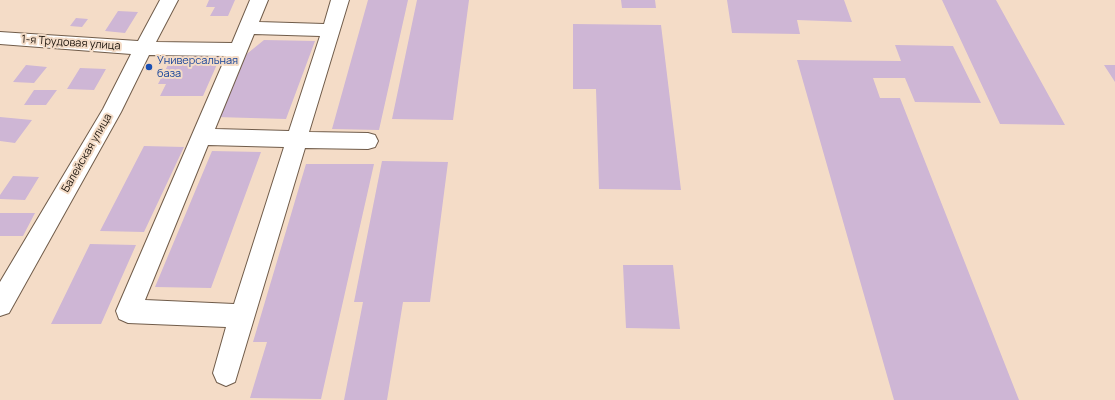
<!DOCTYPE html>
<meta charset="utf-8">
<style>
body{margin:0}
canvas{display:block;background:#f4dcc7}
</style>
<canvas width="1115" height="400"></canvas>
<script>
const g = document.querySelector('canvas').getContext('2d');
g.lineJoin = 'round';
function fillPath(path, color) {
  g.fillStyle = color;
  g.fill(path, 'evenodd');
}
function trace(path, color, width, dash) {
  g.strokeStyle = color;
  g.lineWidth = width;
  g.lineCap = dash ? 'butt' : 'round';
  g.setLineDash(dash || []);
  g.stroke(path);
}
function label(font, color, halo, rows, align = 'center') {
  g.font = font + ' Manrope,sans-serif';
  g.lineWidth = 4;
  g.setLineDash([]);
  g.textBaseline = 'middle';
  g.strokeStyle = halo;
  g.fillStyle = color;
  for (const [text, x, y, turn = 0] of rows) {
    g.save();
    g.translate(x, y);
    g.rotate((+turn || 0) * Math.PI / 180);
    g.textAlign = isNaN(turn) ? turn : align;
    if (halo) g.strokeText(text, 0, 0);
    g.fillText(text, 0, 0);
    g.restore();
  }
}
fillPath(new Path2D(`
 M209,0H235L228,16H210L215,7H206Z
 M368,0H408L379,130L332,129Z
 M417,0H469L453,120L392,119Z
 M621,0H655L656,8H622Z
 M727,0H844L852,22L797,20L800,34L732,33Z
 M942,0H996L1065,125L1000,124Z
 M118,11L138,12L125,33L105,31Z
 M76,18L88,19L82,27L70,26Z
 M573,24L661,25L681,190L599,189L596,89H573Z
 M264,40L315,41L286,119L216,117L243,57Z
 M895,45L953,46L981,103L915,102L905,78H873L880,98H900L1019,400H894L797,60L901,61Z
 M181,53H222L203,96H160L166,84H158L169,63H176Z
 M26,65L47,67L34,83L13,82Z
 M1104,65H1115V82Z
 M80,68L106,69L94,90L67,89Z
 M34,90H57L46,105H24Z
 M0,117L32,120L15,143L0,141Z
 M144,146L184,147L144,232L100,231Z
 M212,151L261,152L211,288L155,287Z
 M382,161L448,162L430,302H403L387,400H344L363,302H354Z
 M306,164H374L321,399L250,398L267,342H253Z
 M13,176L39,177L25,200L0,199V195Z
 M0,213H35L23,236H0Z
 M90,244L136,245L101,324H51Z
 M623,265H673L680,329L626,328Z`), '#ceb6d5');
const minor = new Path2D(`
 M160,0H178L156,42L232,43L250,0H268L259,22L324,24L331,0H349L309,132L368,133L375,135L378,141L375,147L368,149L305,148L235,382L226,386L217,382L213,373L226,327L128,323L119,319L116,311L226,56L149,55L121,112L9,313L0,316V282L103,109L131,54L0,44V32L138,41ZM254,34L320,36L289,131L215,129ZM208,145L284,147L234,304L145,300Z`);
trace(minor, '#705c4a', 2);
fillPath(minor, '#fff');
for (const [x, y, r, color] of [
 [149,67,4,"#1a4fb4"]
]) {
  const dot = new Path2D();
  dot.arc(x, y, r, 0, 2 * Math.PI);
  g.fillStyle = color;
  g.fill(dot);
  trace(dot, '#f4dcc7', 1.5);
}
label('11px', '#1c140c', '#f4dcc7', [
 ["1-я Трудовая улица",71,43,4],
 ["Балейская улица",87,153,-60]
]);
label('11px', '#164399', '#f4dcc7', [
 ["Универсальная",157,61],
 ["база",157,74]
], 'left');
</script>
